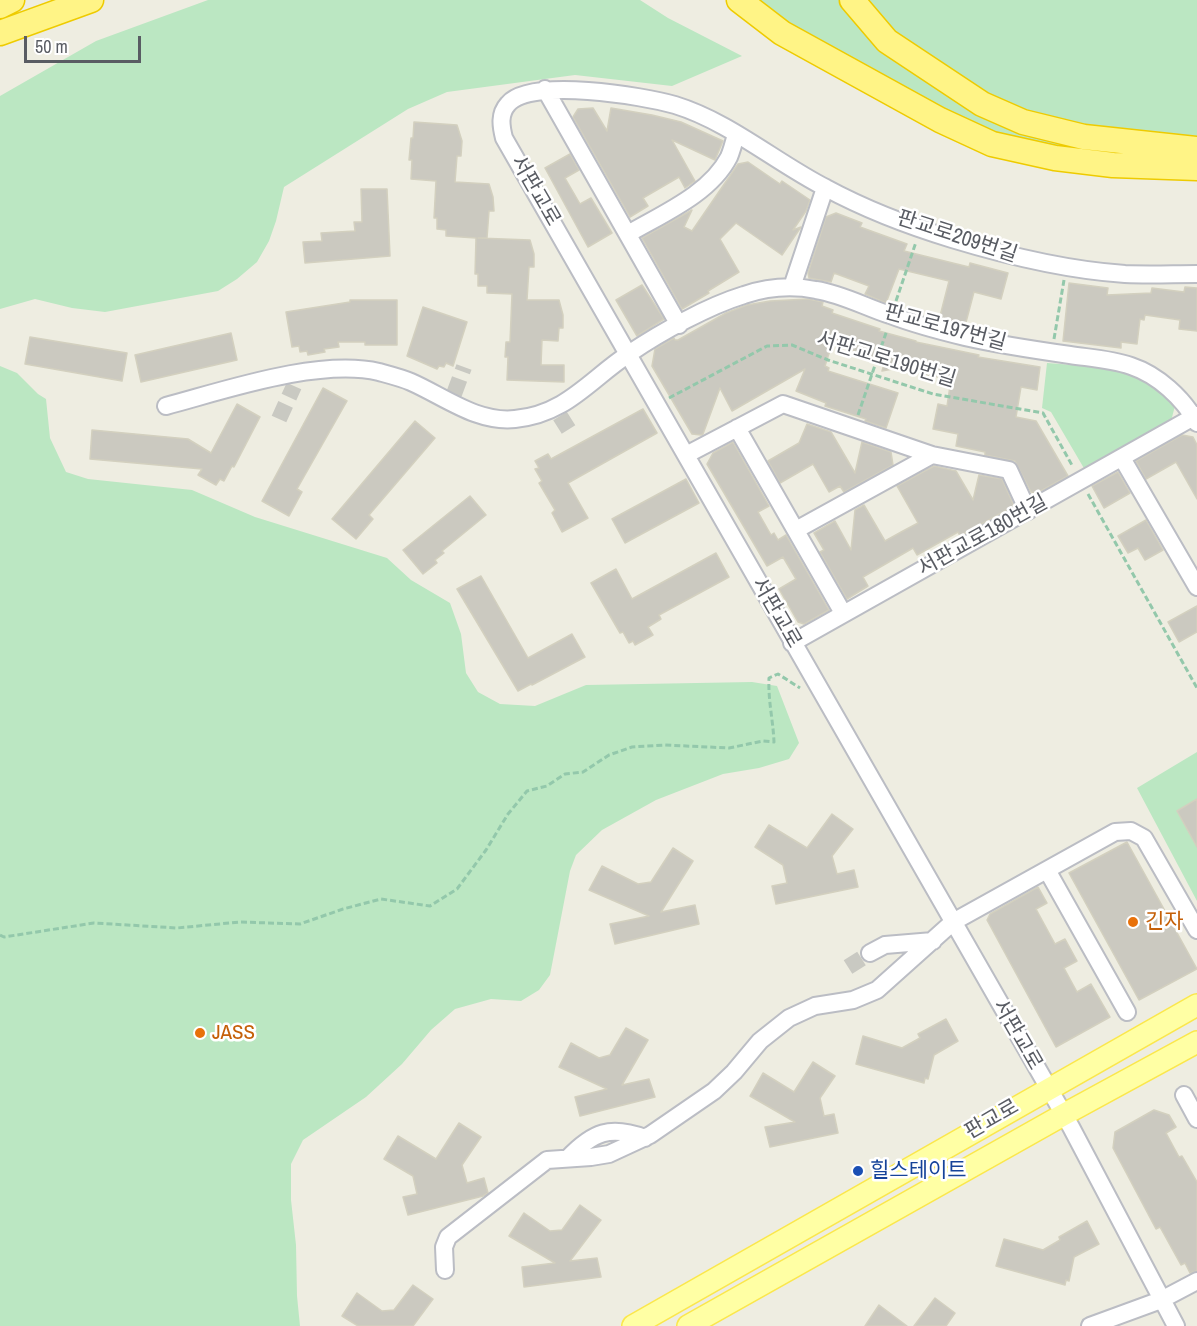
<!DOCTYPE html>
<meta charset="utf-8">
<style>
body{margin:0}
#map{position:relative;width:1197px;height:1326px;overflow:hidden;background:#eeede1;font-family:"Archivo Narrow",sans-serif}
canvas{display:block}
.scale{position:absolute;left:24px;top:36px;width:117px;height:27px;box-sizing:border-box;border:3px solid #595c63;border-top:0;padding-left:8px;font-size:18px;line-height:21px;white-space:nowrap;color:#595c63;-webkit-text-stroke:4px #fff;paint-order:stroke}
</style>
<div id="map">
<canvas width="1197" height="1326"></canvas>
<div class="scale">50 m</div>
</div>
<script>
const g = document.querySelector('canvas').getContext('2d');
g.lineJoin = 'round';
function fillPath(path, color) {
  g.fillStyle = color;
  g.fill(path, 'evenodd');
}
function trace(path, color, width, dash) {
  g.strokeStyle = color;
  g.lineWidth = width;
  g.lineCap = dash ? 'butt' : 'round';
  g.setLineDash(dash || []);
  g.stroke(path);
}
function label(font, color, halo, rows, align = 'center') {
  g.font = font + ' "Archivo Narrow","Noto Sans KR",sans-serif';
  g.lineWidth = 5;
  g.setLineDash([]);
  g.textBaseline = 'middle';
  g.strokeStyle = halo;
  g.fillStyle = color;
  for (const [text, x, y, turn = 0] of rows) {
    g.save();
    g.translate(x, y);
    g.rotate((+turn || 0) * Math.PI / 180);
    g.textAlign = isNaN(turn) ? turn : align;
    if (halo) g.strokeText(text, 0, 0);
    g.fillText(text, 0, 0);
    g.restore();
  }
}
fillPath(new Path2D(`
 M208,0H640L668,18L742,56L672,86L575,75L447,92L408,109L284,187L276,221L269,241L257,262L237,279L218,291L105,312L72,308L35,299L0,309V96L96,41Z
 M739,0H1197V168L992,144Z
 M1047,363C1081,366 1120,365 1149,385C1158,391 1167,399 1175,406L1171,421L1085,470L1051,412L1042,408Z
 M0,366L17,373L38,394L46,399L50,438L66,472L88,479L192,490L255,517L387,558L411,580L450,603L461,634L466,673L478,692L500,704L535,706L586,685L752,682L777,686L799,743L789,759L759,768L723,774L656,800L602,830L576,855L570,871L550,975L539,990L521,1001L491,999L455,1009L431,1030L402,1064L366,1097L303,1140L291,1164V1200L296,1245L297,1296L300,1326H0Z
 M1197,752V901L1137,788Z`), '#bbe7c2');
const building = new Path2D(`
 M593,108L607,131L611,108L652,115L681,122L723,141L715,160L672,140L695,181L685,188L679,177L643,198L648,206L630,217L573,117L578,109Z
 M414,122L457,125L462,141L461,156H457L455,182L489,184L493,197L494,211H489L487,238H478L530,240L534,254V267H529L527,300H559L563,315V328H559L558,341L542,340L541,365H564V382L507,380L508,357H505L506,342H510L512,294L487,293V286H478V274H475L476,238L446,236V230L437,229V218H434L436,181L411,179L412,160H409L411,138H413Z
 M570,154L579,170L565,178L580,204L591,198L612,233L588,247L545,168Z
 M748,162L780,184L782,181L810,200L806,211L793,230L801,227L782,255L736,223L720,239L739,272L708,291L709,293L682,309L642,238L692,210L684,227L692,231L738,164Z
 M361,189H387L390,256L305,263L303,242L322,241L321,233L355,231L354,222H362Z
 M836,213L862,223L860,227L907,244L904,251L969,267L970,263L1008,273L1001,299L974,292L965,326L939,320L949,281L899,269L886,303L865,294L869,286L834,273L831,282L809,278L808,273L826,217Z
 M1069,283L1108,288L1107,295L1151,293L1152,288L1184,292L1185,287L1197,288V331L1179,329L1180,320L1145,315L1144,320L1140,319L1137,344L1121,342V348L1063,341Z
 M642,285L664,319L637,336L616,300Z
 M808,299L823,302L822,306L833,310L832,313L880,329L879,331L916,341V342L979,355L978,357L1040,367L1037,390L1021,387L1016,417L1036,421L1068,476L1037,493L1031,492L1015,461L985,455V452L956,446L958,434L933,429L938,404L947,406L951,379L921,374L922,369L901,364L898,368L882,371L885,361L832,344L825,366L829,368L828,371L898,393L886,428L865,421L866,419L825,406L826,403L796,391L805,369L732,411L720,388L703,434L701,435L692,434L652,366L655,349L674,338L675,340H678L726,313L747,305L770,301Z
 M350,300H397V345H365V342H338L339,347L324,349L325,352L308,355L307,351L300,352L299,346L292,347L286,312L350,302Z
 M423,307L467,322L453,366L446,363L444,367L439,366L437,369L407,356Z
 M231,333L237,360L141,382L135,355Z
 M30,337L127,353L122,381L25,364Z
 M323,388L347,401L297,489L302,492L289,516L262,501Z
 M237,404L260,417L234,467L232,466L224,481L220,479L216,485L198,475L202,469L90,459L92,430L188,439L211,453Z
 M643,409L657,433L568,483L588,518L562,532L552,513L555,510L539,483L542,481L535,469L539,468L535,461L548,454L551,459Z
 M415,421L435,438L369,515L373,519L356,539L332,519Z
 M807,424L831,432L855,473L862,442L891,452L893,465L844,492L840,486L829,492L813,464L780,483L768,461L799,443Z
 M1182,435L1193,437L1197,445V499L1176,462L1146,479L1136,461Z
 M733,442L769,506L758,512L771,535L774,533L778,540L786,535L829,610L804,624L798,622L779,589L796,579L783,557L767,566L707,464L713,453Z
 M934,466L956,471L973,500L979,475L1002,479L1014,506L960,536L958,532L917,555L913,548L863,577L868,586L847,599L820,552L824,550L814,533L835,521L851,550L855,510L864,505L885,541L903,531L918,523L897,486Z
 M1118,472L1130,493L1104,508L1092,486Z
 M686,479L699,503L625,543L612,519Z
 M470,496L486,515L442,551L444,553L435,560L437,563L423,574L403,550Z
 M1146,520L1163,550L1145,560L1138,548L1128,553L1118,536Z
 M716,553L729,577L659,615L661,619L648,627L653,635L635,645L633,641L629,643L623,632L620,633L591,583L616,569L632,599Z
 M481,576L528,658L572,634L585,657L532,685L531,684L518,691L457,589Z
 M1197,606V632L1179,642L1168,622Z
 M1197,799V847L1177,811Z
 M832,814L853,829L832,856L837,874L854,870L858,887L776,904L772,886L787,883L783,865L755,847L769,825L807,848Z
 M1127,842L1197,969L1139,1000L1069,873Z
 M673,848L693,861L661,912L695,905L699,924L615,944L610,924L649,916L589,890L602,866L638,884L651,882Z
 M1038,887L1047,903L1036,909L1055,944L1065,939L1077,961L1064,968L1077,992L1091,984L1110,1017L1056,1047L987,920L990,914Z
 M946,1019L958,1041L934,1055L928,1079L925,1078L924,1083L856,1064L863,1036L902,1048L920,1038L918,1034Z
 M626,1028L648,1040L622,1085L649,1079L655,1097L580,1116L575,1097L607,1089L559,1067L571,1043L599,1058L610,1055Z
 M813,1062L835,1076L820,1098L824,1116L834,1114L838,1133L770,1147L765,1127L795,1122L750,1096L763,1073L794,1092Z
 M1154,1110L1169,1115L1176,1127L1166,1133L1179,1157L1182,1156L1197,1182V1271L1190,1273L1185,1263L1181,1265L1160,1227L1156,1229L1113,1148L1115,1132Z
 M459,1123L481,1137L462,1165L467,1183L484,1178L488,1193L483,1196L408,1215L403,1197L417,1194L413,1176L384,1159L398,1136L436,1159Z
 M580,1205L601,1220L570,1261L597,1258L601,1277L524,1287L522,1267L555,1263L509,1236L524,1213L550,1231L562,1230Z
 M1087,1221L1099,1244L1074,1257L1069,1281L1066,1280L1065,1285L996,1266L1004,1239L1043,1250L1060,1240L1059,1237Z
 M413,1285L433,1299L413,1326H358L342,1316L357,1293L382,1311L394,1310Z
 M935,1298L955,1313L946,1326H914Z
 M879,1305L907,1326H865Z`);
fillPath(building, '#cbc9c0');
trace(building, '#d3d0bf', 1.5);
trace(new Path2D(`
 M454,394L464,367
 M560,416L572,435
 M279,419L294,386
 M848,967L870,953`), '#c9c9c2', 16, [16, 8]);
const minor = new Path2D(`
 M545,89L679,325
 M628,234C662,214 710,194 729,157C732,150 734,142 736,134
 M792,287L825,188
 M166,406C226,390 319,358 379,372C390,375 402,378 411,382C445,397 477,423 515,419C567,414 590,379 630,353C661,332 708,306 744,295C768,287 791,285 816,290C842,294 865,307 890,315C914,324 940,331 965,337C1000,345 1035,350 1070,355C1090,358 1111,359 1131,366C1158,375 1183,398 1197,423
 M737,428L843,613
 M686,455L783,404L932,455L1009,470L1028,511
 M1122,458L1197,587
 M796,530L932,455
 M792,643L1197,415
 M1047,870L1127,1012
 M870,953L885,945L933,941
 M1184,1095L1197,1119
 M568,1158C593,1132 610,1125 645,1138
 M445,1270L444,1247L448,1237L547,1160L591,1157L609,1154L650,1135L714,1091L734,1072L760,1041L789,1018L815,1006L853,1000L877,990L953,922L1115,832L1131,831L1144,838L1197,930
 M1090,1326L1161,1300L1197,1281
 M1176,1326L1071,1127L504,138C501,126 499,114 508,104C530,77 644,96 675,105C730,122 775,162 826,188C865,209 909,226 952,239C1008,256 1065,270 1125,274C1149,275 1173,274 1197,274`);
const major = new Path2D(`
 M633,1326L1197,1005
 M688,1326L1063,1115L1197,1042`);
const highway = new Path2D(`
 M739,0L782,33L940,120L992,144L1055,158L1113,165L1197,168
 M852,0L887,41L982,104L1023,122L1084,137L1197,149
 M0,6L12,0
 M0,33L91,0`);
trace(minor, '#bbbdc4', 20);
trace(major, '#fbe74c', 24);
trace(highway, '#eecb00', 27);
trace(new Path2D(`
 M896,301L916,242
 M1054,339L1064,280
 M669,398L767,346L792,345L828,360L933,394L1043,413L1073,467
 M858,415L887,330
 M1088,494L1197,688
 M0,935L4,937L94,923L177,928L240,922L300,924L343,909L381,899L430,906L457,889L486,850L508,814L527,791L547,786L565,774L583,772L609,755L632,747L665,745L729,748L763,741L774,742C773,719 768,701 769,678L778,674L800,688`), '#93c8ab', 3, [6, 3]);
trace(minor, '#fff', 16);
trace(major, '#ffffa4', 21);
trace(highway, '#fff486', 24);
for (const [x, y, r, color] of [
 [1133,922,6,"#e8710a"],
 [200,1033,6,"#e8710a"],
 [858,1171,6,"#1a4fb4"]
]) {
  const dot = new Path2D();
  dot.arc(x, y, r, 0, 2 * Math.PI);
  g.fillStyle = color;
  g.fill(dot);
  trace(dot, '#fff', 2);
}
label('21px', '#595c63', '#fff', [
 ["서판교로",535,191,60],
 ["판교로209번길",957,237,18],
 ["판교로197번길",945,328,15],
 ["서판교로190번길",886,360,17],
 ["서판교로180번길",983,536,-29],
 ["서판교로",776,613,60],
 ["서판교로",1017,1035,60],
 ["판교로",992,1120,-30]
]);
label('21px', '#c56008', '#fff', [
 ["긴자",1145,922],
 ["JASS",212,1033]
], 'left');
label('21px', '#164399', '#fff', [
 ["힐스테이트",870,1171]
], 'left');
</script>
